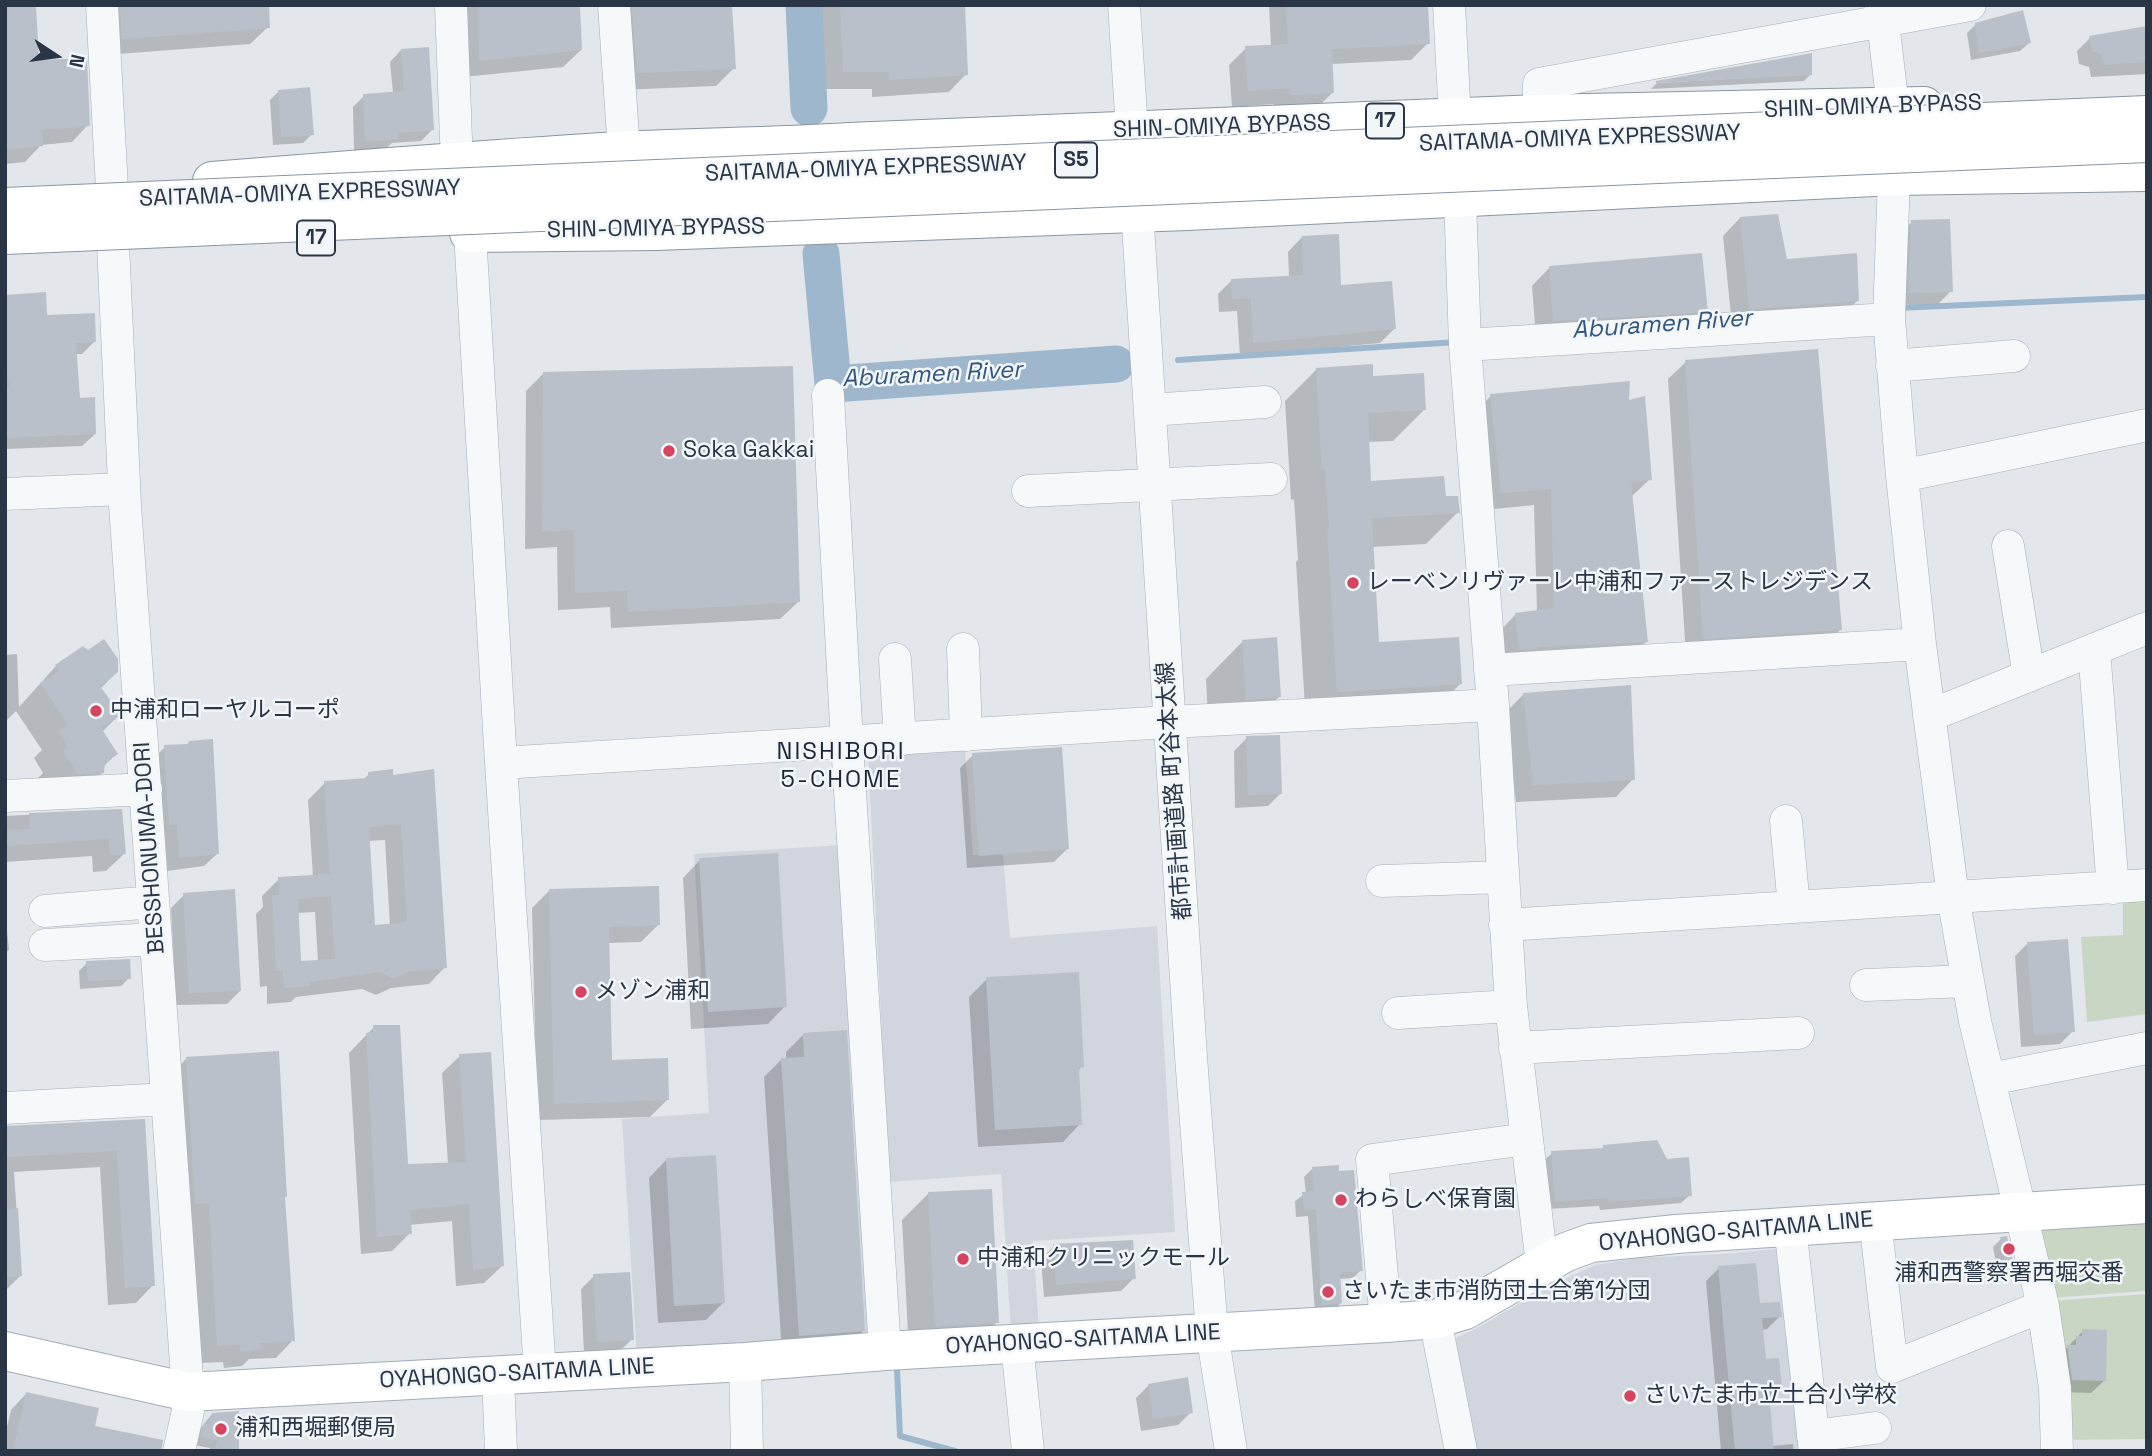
<!DOCTYPE html>
<meta charset="utf-8">
<style>
body{margin:0}
#map{position:relative;width:2152px;height:1456px;overflow:hidden;background:#e3e7ec;font-family:"Space Grotesk",sans-serif}
canvas{display:block}
.frame{position:absolute;inset:0;border:7px solid #2a3545;pointer-events:none}
.north{position:absolute;left:21px;top:21px;width:70px;height:70px;-webkit-text-stroke:5px #f3f6f9;paint-order:stroke;rotate:103deg;font-size:19px;font-weight:700;line-height:28px;text-align:center;color:#2a3545}
.north::after{content:'';display:block;margin:auto;width:24px;height:32px;background:#2a3545;clip-path:polygon(50% 0,100% 100%,50% 72%,0 100%)}
</style>
<div id="map">
<canvas width="2152" height="1456"></canvas>
<div class="frame"></div>
<div class="north">N</div>
</div>
<script>
const g = document.querySelector('canvas').getContext('2d');
g.lineJoin = 'round';
function fillPath(path, color) {
  g.fillStyle = color;
  g.fill(path, 'evenodd');
}
function trace(path, color, width, dash) {
  g.strokeStyle = color;
  g.lineWidth = width;
  g.lineCap = dash ? 'butt' : 'round';
  g.setLineDash(dash || []);
  g.stroke(path);
}
function label(font, color, halo, rows, align = 'center') {
  g.font = font + ' "Space Grotesk","Noto Sans JP",sans-serif';
  g.lineWidth = 5;
  g.setLineDash([]);
  g.textBaseline = 'middle';
  g.strokeStyle = halo;
  g.fillStyle = color;
  for (const [text, x, y, turn = 0] of rows) {
    g.save();
    g.translate(x, y);
    g.rotate((+turn || 0) * Math.PI / 180);
    g.textAlign = isNaN(turn) ? turn : align;
    if (halo) g.strokeText(text, 0, 0);
    g.fillText(text, 0, 0);
    g.restore();
  }
}
fillPath(new Path2D(`
 M965,747L973,855L1003,854L1010,938L1157,926L1175,1232L1033,1241L1039,1330L1011,1333L1001,1174L889,1182L868,752Z
 M842,845L872,1343L637,1358L622,1119L709,1113L694,854Z
 M1786,1248L1809,1451H1469L1447,1342L1477,1328L1548,1287L1595,1265L1638,1258L1724,1254Z`), '#d1d6de');
fillPath(new Path2D(`
 M2147,900V1014L2087,1022L2081,937L2123,935V902Z
 M2147,1221V1291L2050,1298L2035,1227Z
 M2147,1294V1439L2062,1440L2050,1301Z`), '#c9d6c4');
fillPath(new Path2D(`
 M5,5L37,62L88,125L72,142L41,145L25,162L5,164Z
 M101,5H267L268,27L250,44L105,55Z
 M460,5H578L581,50L563,67L463,77Z
 M614,5H730L734,68L716,86L620,90Z
 M825,5H963L966,74L949,92L872,97V89H826L822,8Z
 M1269,5H1426L1428,43L1411,60L1331,64L1333,92L1315,110L1274,111V104L1232,107L1229,65L1246,48L1271,47Z
 M1976,24L2029,43L2020,51L1971,60L1967,33Z
 M2147,27V74L2091,77L2089,67L2079,64L2077,51L2090,38Z
 M401,50L432,130L421,141L392,143L385,149L354,152L353,107L364,96L393,93L390,62Z
 M1811,74L1804,81L1651,89L1657,83Z
 M278,92L312,134L303,143L273,145L270,100Z
 M1740,218L1785,261L1858,300L1840,318L1732,326L1723,236Z
 M1912,222L1951,291L1938,304L1896,305L1898,235Z
 M1302,237L1340,287L1394,329L1380,343L1240,356L1237,311L1219,312L1218,294L1232,280L1289,277L1288,252Z
 M1549,268L1707,311L1689,329L1536,338L1532,286Z
 M5,296L94,342L82,354H75L78,400L95,434L82,446L5,449Z
 M1686,362L1840,630L1822,647L1686,655L1668,379Z
 M1317,369L1372,378L1425,409L1393,441L1367,442L1369,482L1444,498L1458,512L1426,544L1372,547L1378,644L1460,684L1429,715L1306,723L1296,562L1298,560L1294,499L1291,500L1285,401Z
 M543,374L798,602L780,619L611,628L610,607L558,610L557,547L525,549L526,391Z
 M1491,396L1628,403L1650,479L1631,497L1647,641L1629,659L1502,666L1499,632L1516,614L1537,612L1534,505L1484,510L1474,413Z
 M1243,641L1280,696L1242,734L1209,736L1206,679Z
 M83,648L117,672L100,689L119,715L102,732L116,754L103,767V772L76,798L52,799L38,778L43,773L34,758L42,750L16,711L5,722V655L17,654L19,707L56,666Z
 M1524,694L1633,779L1616,797L1516,802L1506,712Z
 M1247,738L1281,793L1268,806L1235,808L1234,751Z
 M189,742L218,853L204,866L167,871L165,837L157,838L152,760L165,747L186,746Z
 M973,755L1067,849L1054,862L967,868L960,768Z
 M391,771L445,967L429,984L391,988L376,995L362,989L296,997L291,1002L267,1004V986L260,987L256,914L263,907L262,896L279,879L313,877L308,800L325,783L362,781L369,774ZM385,840L390,926L373,927L368,841ZM315,912L318,962L300,963L297,913Z
 M121,810L124,854L106,871L93,872L92,856L5,862V816Z
 M700,860L785,1006L768,1024L691,1029L683,878Z
 M549,891L658,925L641,942L607,943L610,1061L667,1100L650,1117L537,1120L532,908Z
 M184,895L240,991L227,1004L176,1005L171,908Z
 M5,911L9,950L5,953Z
 M2028,943L2073,1031L2060,1044L2021,1047L2015,956Z
 M87,963L129,978L121,986L80,989L79,971Z
 M987,979L1082,1066L1077,1072L1080,1124L1063,1142L978,1147L969,997Z
 M374,1027L407,1166L448,1164L442,1073L460,1056L502,1266L484,1283L456,1286L452,1221L409,1225L410,1233L392,1251L361,1254L349,1053Z
 M803,1035L864,1330L846,1348L782,1353L764,1077L781,1060H786V1052Z
 M186,1059L283,1199L293,1340L276,1358L249,1359L242,1366L224,1368L223,1362L200,1363L192,1220L178,1221L169,1077Z
 M143,1120L153,1285L136,1303L108,1305L100,1167L14,1172L21,1275L5,1291V1127Z
 M1604,1147L1690,1195L1681,1203L1600,1210L1599,1206L1547,1209L1544,1161L1552,1153L1601,1150Z
 M666,1160L723,1303L706,1320L658,1323L649,1178Z
 M1312,1169L1361,1270L1353,1278L1339,1279L1341,1303L1333,1311L1315,1312L1308,1216L1296,1217L1295,1201L1306,1193L1304,1177Z
 M928,1194L997,1322L971,1348L909,1352L902,1220Z
 M2001,1239L2013,1265L2004,1273L1998,1275L1993,1247Z
 M1054,1246L1134,1278L1121,1291L1044,1297L1041,1259Z
 M1719,1268L1759,1305L1780,1316L1767,1329L1761,1330L1764,1360L1780,1389L1768,1401L1772,1446L1793,1444L1794,1451H1721L1706,1281Z
 M594,1276L632,1339L619,1352L584,1354L581,1289Z
 M2083,1331L2105,1380L2091,1393L2060,1392L2055,1360Z
 M1149,1385L1191,1412L1178,1425L1141,1431L1136,1398Z
 M26,1394L93,1427L159,1451H5V1435L11,1410Z
 M212,1414L237,1451H209L210,1448L194,1445L196,1434Z`), '#0003');
trace(new Path2D(`
 M1897,308L2147,297
 M1178,360L1457,342
 M897,1369L900,1436L955,1451`), '#9eb7cc', 6);
trace(new Path2D(`
 M804,5L809,108
 M821,254L833,384L1116,364`), '#9eb7cc', 37);
fillPath(new Path2D(`
 M5,5H36L39,60L87,58L90,126L42,130L43,146L5,150Z
 M120,5H269L270,28L122,39Z
 M478,5H580L582,50L479,61Z
 M632,5H732L736,69L637,73Z
 M840,5H965L968,75L889,80V72H843Z
 M1286,5H1428L1430,44L1332,49L1334,93L1291,95L1290,88L1248,91L1245,46L1288,44Z
 M2023,10L2031,43L1979,53L1975,23Z
 M2147,26V62L2104,65L2101,54L2092,51L2089,36Z
 M429,47L434,130L398,133V139L365,142L363,94L404,91L401,49Z
 M1812,53V75L1656,83V81Z
 M310,87L314,135L281,137L278,90Z
 M1778,214L1787,259L1857,253L1859,301L1749,309L1740,217Z
 M1950,219L1953,292L1908,293L1911,220Z
 M1339,234L1341,285L1392,281L1396,329L1253,343L1251,298L1232,299L1231,279L1303,275L1302,236Z
 M1702,253L1708,312L1553,321L1549,266Z
 M46,292L47,315L95,313L96,342L76,343L80,398L95,397L96,434L5,438V387H9L5,345V295Z
 M1818,349L1842,630L1703,639L1685,360Z
 M1373,364V376L1424,373L1426,410L1368,413L1371,481L1444,476L1446,496H1458L1460,513L1372,518L1379,642L1459,637L1462,684L1337,692L1327,529H1329L1325,469H1322L1316,368Z
 M793,366L800,602L628,612L627,591L575,593L574,530L542,532L543,372Z
 M1630,381L1629,400L1645,396L1652,480L1631,482L1648,642L1538,647V649L1519,650L1515,613L1554,608L1551,489L1501,493L1490,394Z
 M1277,637L1281,697L1246,700L1242,640Z
 M104,639L118,659V672L100,686L121,715L101,728L118,754L105,763L104,773L78,774L63,751L68,747L59,731L68,724L40,683L60,671L55,665L83,646L88,650Z
 M1631,685L1635,780L1533,785L1523,693Z
 M1280,735L1282,794L1248,795L1246,736Z
 M213,739L219,854L179,858L177,824L169,825L164,745L188,744L189,741Z
 M1062,747L1069,849L979,856L972,753Z
 M393,769V775L434,769L447,968L410,971L394,979L380,972L310,982V986L284,988L283,970L276,971L272,895H279L278,877L330,874L324,781L368,778V772ZM401,824L407,922L375,925L369,827ZM331,896L335,959L301,961L298,899Z
 M122,809L126,854L110,855L109,839L5,846V830L30,829L29,813Z
 M778,853L787,1007L708,1012L699,858Z
 M659,886L660,925L609,927L612,1060L668,1058L669,1100L554,1104L549,889Z
 M235,889L241,991L189,993L183,893Z
 M2068,939L2075,1032L2034,1035L2027,942Z
 M130,959L131,979L88,981L86,961Z
 M1079,972L1084,1067L1079,1068L1082,1125L995,1130L986,977Z
 M373,1025H400L408,1164L466,1162L459,1054L491,1052L504,1266L473,1270L469,1204L410,1210L412,1234L377,1237L366,1033L373,1032Z
 M847,1030L865,1331L799,1336L781,1058L804,1057L803,1033Z
 M279,1051L287,1197H285L295,1341L260,1343L261,1349L241,1352L240,1345L217,1346L209,1203L195,1204L186,1057Z
 M145,1119L155,1286L125,1288L117,1151L5,1157V1126Z
 M1657,1140L1667,1159L1689,1157L1692,1196L1608,1202L1607,1198L1555,1202L1551,1151L1603,1148V1145Z
 M716,1155L725,1303L674,1306L666,1158Z
 M1339,1165V1171L1354,1170L1363,1271L1340,1273L1342,1303L1322,1305L1316,1209L1304,1210L1302,1192L1314,1191L1312,1167Z
 M992,1189L999,1323L935,1326L928,1192Z
 M18,1208L22,1276L5,1277V1209Z
 M2007,1236L2014,1266L2006,1267L2000,1237Z
 M1133,1240L1136,1279L1056,1285L1053,1244Z
 M1756,1263L1760,1303L1780,1302L1782,1317L1762,1318L1766,1359L1779,1358L1782,1389L1769,1390L1774,1451H1735L1718,1266Z
 M630,1272L634,1340L597,1342L593,1274Z
 M2082,1329L2107,1330L2106,1381L2072,1380L2067,1345H2076V1336H2082Z
 M1188,1377L1193,1413L1153,1419L1148,1384Z
 M26,1392L99,1408L95,1426L163,1440L161,1451H13Z
 M239,1411V1451H215L217,1440L201,1437L204,1423L209,1424L212,1413Z`), '#bac0ca');
const minor = new Path2D(`
 M102,5L112,189
 M451,5L456,140
 M614,5L624,151
 M1124,5L1191,1057L1212,1333L1231,1451
 M1449,5L1455,119
 M1881,5L1893,107
 M1539,114V84L1970,5
 M1894,176L1889,319L1902,476L1920,644L1953,897L1975,1021L2043,1306L2055,1388L2057,1451
 M1460,197L1465,345L1493,705L1511,1006L1542,1264
 M470,233L501,763L540,1373
 M113,245L125,505L188,1392V1411L179,1451
 M1465,345L1889,319
 M1892,366L2014,356
 M828,395L847,743L885,1351
 M1150,410L1265,402
 M1902,476L2147,425
 M1028,491L1271,479
 M5,494L124,489
 M2008,546L2029,676
 M963,649L966,735
 M2094,650L2113,888
 M895,659L900,740
 M1490,670L1920,644
 M1929,716L2147,628
 M501,763L1152,723L1493,705
 M5,796L146,789
 M1786,821L1794,907
 M1382,881L1503,877
 M45,911L153,902
 M1505,925L2147,885
 M45,945L156,939
 M1866,985L1968,981
 M1398,1013L1511,1006
 M1515,1048L1798,1033
 M1990,1079L2147,1048
 M5,1108L167,1099
 M1875,1220L1892,1367L2043,1306
 M1790,1226L1815,1451
 M1435,1319L1461,1451
 M1386,1323L1372,1160L1527,1139
 M1017,1345L1028,1451
 M745,1362L747,1451
 M498,1376L501,1451
 M1813,1436L1875,1428`);
const major = new Path2D(`
 M5,1351L188,1392L745,1362L885,1351L1386,1323L1435,1319L1465,1310L1566,1252L1591,1243L1676,1234L2147,1204`);
const highway = new Path2D(`
 M212,181C348,170 484,159 620,151C697,147 773,147 849,142L1539,114L1924,106
 M469,233L656,231L1187,211L1894,176L2147,172`);
trace(minor, '#a8aeb7', 33);
trace(major, '#a2acb8', 40);
trace(highway, '#8a95a3', 40);
trace(minor, '#f6f8fa', 32);
trace(major, '#fff', 38);
trace(highway, '#fff', 38);
const highwayBridge = new Path2D(`
 M5,207L2147,115
 M5,235L2147,143`);
trace(highwayBridge, '#8a95a3', 40, []);
trace(highwayBridge, '#fff', 38);
for (const [x, y, r, color] of [
 [669,451,7,"#d34662"],
 [1353,583,7,"#d34662"],
 [96,711,7,"#d34662"],
 [581,992,7,"#d34662"],
 [1341,1200,7,"#d34662"],
 [2009,1249,7,"#d34662"],
 [963,1259,7,"#d34662"],
 [1328,1292,7,"#d34662"],
 [1630,1396,7,"#d34662"],
 [221,1429,7,"#d34662"]
]) {
  const dot = new Path2D();
  dot.arc(x, y, r, 0, 2 * Math.PI);
  g.fillStyle = color;
  g.fill(dot);
  trace(dot, '#f3f6f9', 2.5);
}
for (const [x, y, w] of [
 [1385,121,38],
 [1076,160,42],
 [316,238,38]
]) {
  const box = new Path2D();
  box.roundRect(x - w / 2, y - 17.5, w, 35, 5);
  g.fillStyle = '#f3f6f9';
  g.fill(box);
  trace(box, '#2a3545', 2);
}
label('bold 21px', '#2a3545', null, [
 ["17",1385,121],
 ["S5",1076,160],
 ["17",316,238]
]);
label('23px', '#2a3545', '#f3f6f9', [
 ["SHIN-OMIYA BYPASS",1873,107,-2],
 ["SHIN-OMIYA BYPASS",1222,127,-2],
 ["SAITAMA-OMIYA EXPRESSWAY",1580,139,-2],
 ["SAITAMA-OMIYA EXPRESSWAY",866,169,-2],
 ["SAITAMA-OMIYA EXPRESSWAY",300,194,-2],
 ["SHIN-OMIYA BYPASS",656,229,-1],
 ["都市計画道路 町谷本太線",1175,791,-94],
 ["BESSHONUMA-DORI",150,848,-94],
 ["OYAHONGO-SAITAMA LINE",1736,1232,-5],
 ["OYAHONGO-SAITAMA LINE",1083,1340,-3],
 ["OYAHONGO-SAITAMA LINE",517,1374,-3]
]);
label('23px', '#2a3545', '#f3f6f9', [
 ["Soka Gakkai",683,451],
 ["レーベンリヴァーレ中浦和ファーストレジデンス",1367,583],
 ["中浦和ローヤルコーポ",110,711],
 ["メゾン浦和",595,992],
 ["わらしべ保育園",1355,1200],
 ["中浦和クリニックモール",977,1259],
 ["浦和西警察署西堀交番",2009,1274,"center"],
 ["さいたま市消防団土合第1分団",1342,1292],
 ["さいたま市立土合小学校",1644,1396],
 ["浦和西堀郵便局",235,1429]
], 'left');
label('italic 24px', '#33567a', '#f3f6f9', [
 ["Aburamen River",1662,325,-4],
 ["Aburamen River",932,375,-3]
]);
g.letterSpacing = '2px';
label('24px', '#1c2636', '#f3f6f9', [
 ["NISHIBORI",841,752],
 ["5-CHOME",841,780]
]);
g.letterSpacing = '0px';
</script>
